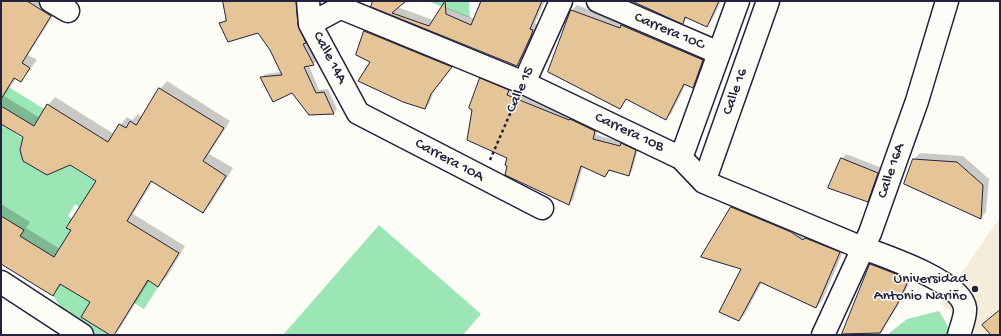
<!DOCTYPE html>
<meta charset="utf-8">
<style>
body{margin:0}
#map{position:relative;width:1001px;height:336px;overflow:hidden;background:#fdfcf7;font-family:"Gochi Hand",sans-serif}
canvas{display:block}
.frame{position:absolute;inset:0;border:2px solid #22223b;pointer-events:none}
</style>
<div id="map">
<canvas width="1001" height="336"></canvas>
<div class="frame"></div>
</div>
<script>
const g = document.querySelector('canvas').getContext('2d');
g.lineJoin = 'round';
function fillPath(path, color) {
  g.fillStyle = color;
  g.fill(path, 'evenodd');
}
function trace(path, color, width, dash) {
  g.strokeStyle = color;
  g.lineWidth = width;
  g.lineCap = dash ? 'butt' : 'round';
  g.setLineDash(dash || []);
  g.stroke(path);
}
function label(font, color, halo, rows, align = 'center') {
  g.font = font + ' "Gochi Hand",sans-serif';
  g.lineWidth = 3;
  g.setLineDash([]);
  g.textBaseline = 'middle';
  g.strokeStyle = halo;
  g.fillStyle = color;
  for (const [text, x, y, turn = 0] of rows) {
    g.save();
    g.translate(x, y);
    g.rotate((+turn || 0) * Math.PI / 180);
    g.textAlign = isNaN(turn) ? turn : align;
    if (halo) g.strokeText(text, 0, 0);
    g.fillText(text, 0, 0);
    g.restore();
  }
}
fillPath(new Path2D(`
 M1000,217V335H953L962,319L940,304Z`), '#f6ecda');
fillPath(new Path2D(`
 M428,1H469L470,18Z
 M4,84L44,109L34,126L1,106V89Z
 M1,124L22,138L20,150L23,161L47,175L59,170L64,162L100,184L79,207L75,204L68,216L72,219L66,227L71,230L54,257L20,236L23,230L1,216Z
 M379,225L481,314L463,335H283Z
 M92,245L158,287L144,309L78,268Z
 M60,284L90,302L81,317L110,335H94L70,320L53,296Z
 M939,311L953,335H887L907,319Z`), '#9ce6b5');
fillPath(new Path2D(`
 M1,1H45L58,8L28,55L37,60L21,81L16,78L4,96L40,118L48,105L55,97L114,134L127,117L132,120L138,114L142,117L160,89L167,81L230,121L209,154L233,168L210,205L203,212L153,181L133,214L185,246L166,278L158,285L150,280L120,328L114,335L91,302L62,284L53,295L1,263V204L30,222L26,228L60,249L97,181L1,123Z
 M224,1H295L298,30L301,29L317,61L309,66L319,90L328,89L337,109L334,113L309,114L293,92L262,77L265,74L281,72L271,49L258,32L221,24L227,19Z
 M374,1H404L397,7L433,20L445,7L475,19L483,1H545L535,23L538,25L536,30L527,52L516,65L372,6Z
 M631,1H721L712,20L707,25L688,17L682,23Z
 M577,5L708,55L698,82L693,87L686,84L671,114L666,118L627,99L620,107L572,10Z
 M368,27L455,63L435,89L429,104L425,108L371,62L357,54L364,31Z
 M485,75L512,86L510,91L599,127L596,135L639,146L632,171L628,175L610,170L605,176L583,166L573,200L569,204L508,157L481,79Z
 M920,153L963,156L989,179L986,212L981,218L914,159Z
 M846,154L882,168L872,197L867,201L842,159Z
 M737,201L845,247L822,301L816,307L762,282L745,314L739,320L743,268L731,207Z
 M876,259L913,274L903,297L880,335H842L863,287L861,285L871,264Z`), '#0003');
const building = new Path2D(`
 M1,1H27L51,16L22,63L30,68L21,82L14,78L1,99Z
 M223,1H296L298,25L306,43L303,44L314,65L304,67L316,93L324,92L334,114L309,115L292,93L273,102L260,77L282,75L270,50L258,33L228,42L219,23L226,21Z
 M373,1H406L392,13L429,26L445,1L446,14L471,25L481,1H542L530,29L533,30L531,36L517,66L371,7Z
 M632,1H719L707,27L685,17L683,24Z
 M571,10L620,28L621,25L703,60L693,88L684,84L666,120L626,99L620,109L548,72Z
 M364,31L452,67L431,94L425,109L403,102L358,81L370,62L356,55Z
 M480,78L509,90L507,95L569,120L570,119L595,131L593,139L620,146L621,143L636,150L629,176L609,170L605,177L581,166L569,205L505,175L507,166L505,165L507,158L467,140L472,110L469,108Z
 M159,88L224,128L203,161L226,176L203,213L151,181L127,221L179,253L158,287L148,280L114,335H110L81,317L90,302L60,284L53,296L1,264V216L24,230L20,236L54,257L71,230L66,228L96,181L70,165L47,175L23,161L20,150L23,137L1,124V106L34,126L47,104L108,142L119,124L126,128L130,121L136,125Z
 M841,158L878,173L868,202L828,188Z
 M913,159L957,162L983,185L981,219L904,184Z
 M731,207L791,232L803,240L805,238L840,252L816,308L760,282L739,321L719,312L741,269L701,257Z
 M870,264L909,279L898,303L880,333L842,334Z
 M1000,310V335H991L982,325Z`);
fillPath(building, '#e5c597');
trace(building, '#22223b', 1);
const minor = new Path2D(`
 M51,1L68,11
 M308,1L310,24L358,113L542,208
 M598,1L719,53
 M310,24L338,9H344L524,83L681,158L704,182L855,245C879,254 961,280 965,308C966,316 961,327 959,335
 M524,83L561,1
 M681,158L738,1
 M704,182L768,1
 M1,282L82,335
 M823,335L870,233L917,101L947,1`);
trace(minor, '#22223b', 25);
trace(new Path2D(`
 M490,160L516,100`), '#22223b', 2.5, [3, 3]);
trace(minor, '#fdfcf7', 22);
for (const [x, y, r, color] of [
 [975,289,4,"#22223b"]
]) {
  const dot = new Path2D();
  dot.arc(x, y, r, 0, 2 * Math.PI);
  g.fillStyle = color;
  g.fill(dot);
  trace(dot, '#fdfcf7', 1.5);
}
label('15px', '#22223b', '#fdfcf7', [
 ["Carrera 10C",669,32,23],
 ["Calle 14A",329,58,62],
 ["Calle 15",521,90,-66],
 ["Calle 16",736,92,-70],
 ["Carrera 10B",629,133,25],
 ["Carrera 10A",449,161,28],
 ["Calle 16A",892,171,-71]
]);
label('15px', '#22223b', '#fdfcf7', [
 ["Universidad",967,280],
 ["Antonio Nariño",967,297]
], 'right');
</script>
